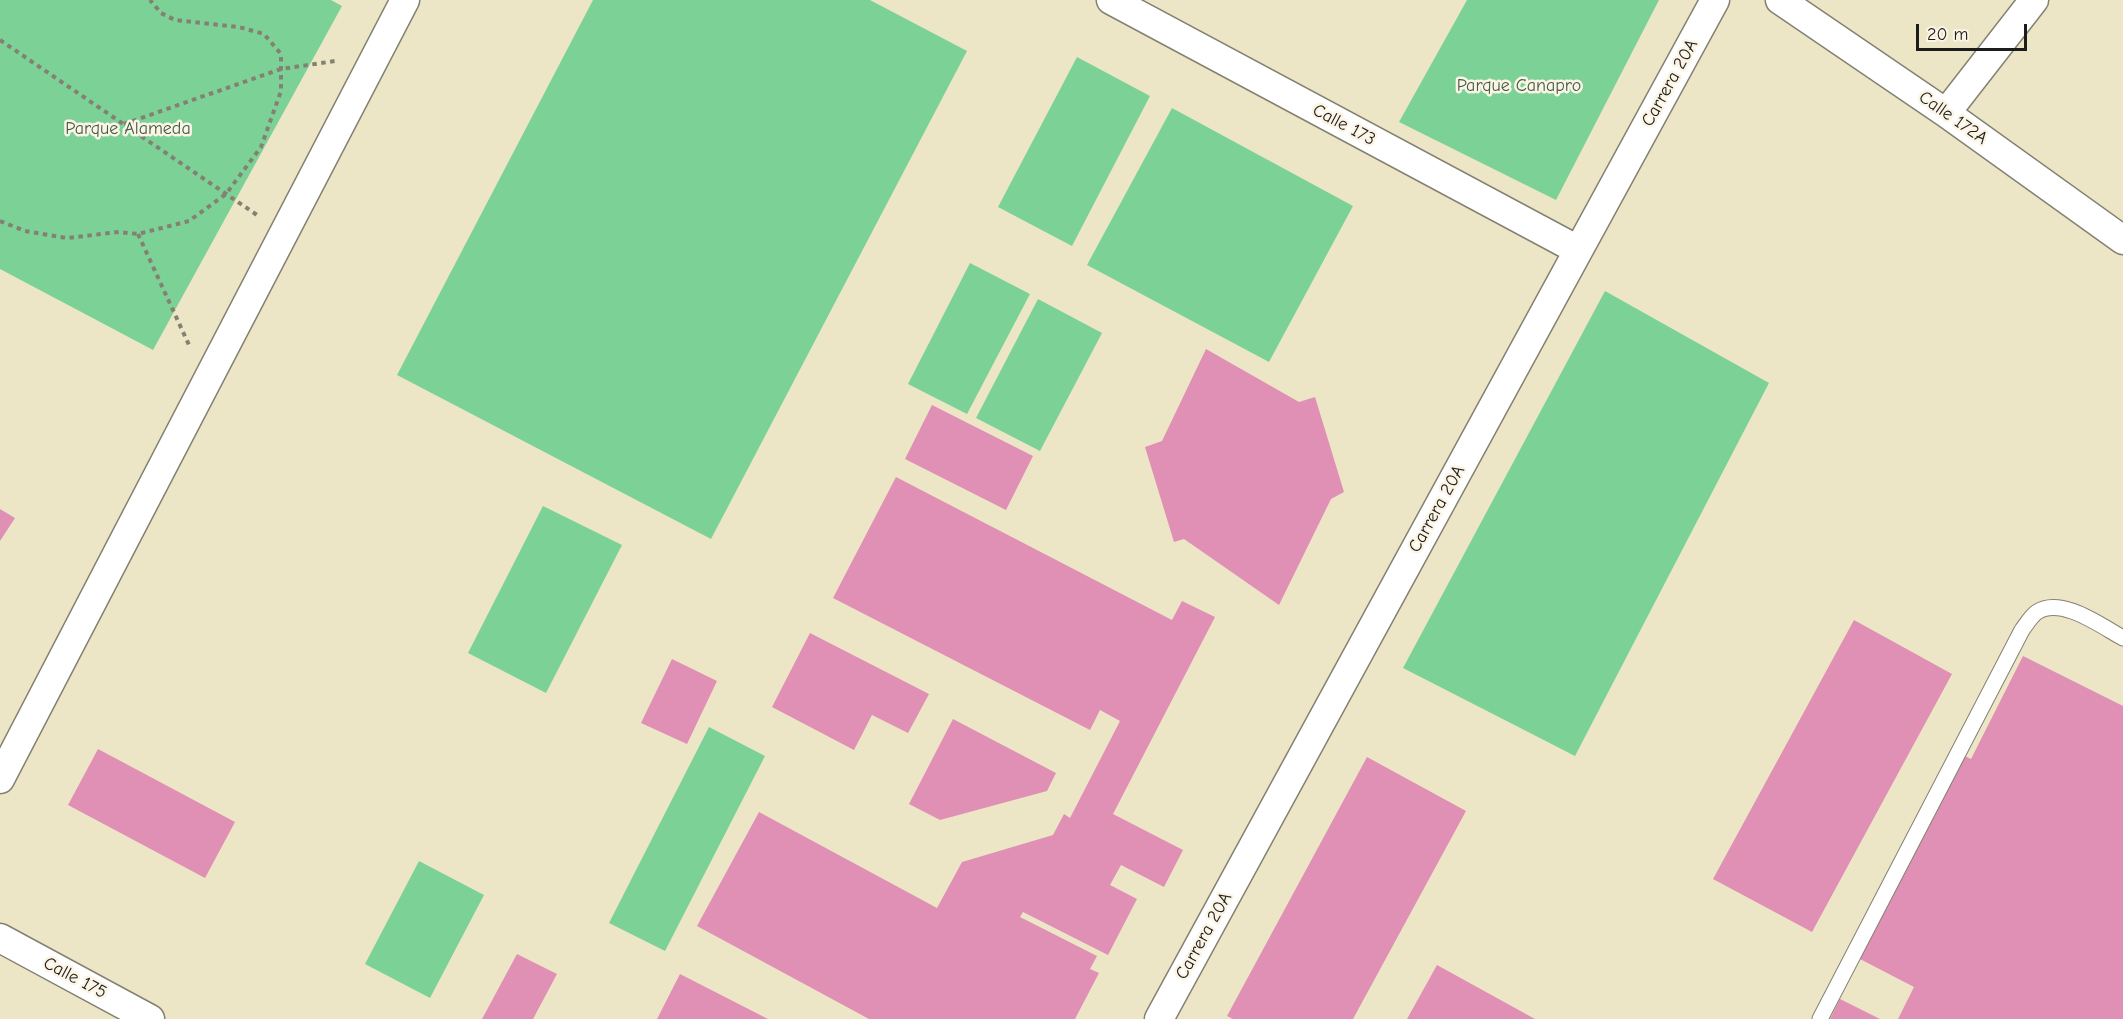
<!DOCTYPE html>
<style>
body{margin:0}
#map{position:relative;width:2123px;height:1019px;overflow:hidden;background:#ece6c7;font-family:"Comic Neue",sans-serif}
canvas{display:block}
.scale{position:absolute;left:1916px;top:24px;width:111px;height:27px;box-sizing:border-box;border:3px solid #1c1c1c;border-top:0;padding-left:8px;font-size:18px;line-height:21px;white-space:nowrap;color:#1c1c1c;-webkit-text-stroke:4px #fcf5e5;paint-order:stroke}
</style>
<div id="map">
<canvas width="2123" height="1019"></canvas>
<div class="scale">20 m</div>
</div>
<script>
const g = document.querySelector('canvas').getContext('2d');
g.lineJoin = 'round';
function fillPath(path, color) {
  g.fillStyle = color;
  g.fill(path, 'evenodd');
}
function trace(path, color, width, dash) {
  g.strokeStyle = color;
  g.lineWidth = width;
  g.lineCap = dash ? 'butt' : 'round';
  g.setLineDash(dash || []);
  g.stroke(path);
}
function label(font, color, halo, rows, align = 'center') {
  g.font = font + ' "Comic Neue",sans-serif';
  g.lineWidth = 5;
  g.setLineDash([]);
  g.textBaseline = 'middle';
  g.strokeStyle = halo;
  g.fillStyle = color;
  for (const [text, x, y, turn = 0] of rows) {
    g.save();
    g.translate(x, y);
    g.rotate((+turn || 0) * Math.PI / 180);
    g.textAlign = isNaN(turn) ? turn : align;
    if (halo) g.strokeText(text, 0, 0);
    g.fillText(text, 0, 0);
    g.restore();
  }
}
fillPath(new Path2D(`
 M0,0H331L342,6L153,350L0,269Z
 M593,0H870L967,51L711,539L397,375Z
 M1467,0H1659L1556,200L1399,122Z
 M1077,57L1150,96L1072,246L998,207Z
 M1172,108L1353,206L1269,362L1087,265Z
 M970,263L1030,294L967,414L908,384Z
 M1605,291L1769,383L1575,756L1403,668Z
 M1038,299L1102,333L1040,451L976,418Z
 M543,506L622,545L546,693L468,653Z
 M709,727L765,756L665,951L609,923Z
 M419,861L484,895L430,998L365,964Z`), '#7cd296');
fillPath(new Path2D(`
 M1206,349L1299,402L1315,397L1344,492L1331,499L1279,605L1184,539L1174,542L1145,447L1162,441Z
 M932,405L1033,456L1006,510L905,459Z
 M896,477L1172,620L1182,601L1215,617L1113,814L1183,850L1164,887L1121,865L1110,885L1137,899L1108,955L1023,912L1020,917L1097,956L1090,969L1099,973L1075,1019H869L697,926L759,812L937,908L962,862L1053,835L1064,814L1070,818L1120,721L1100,710L1090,730L833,598Z
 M0,509L15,518L0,541Z
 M1854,620L1952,674L1812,932L1713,879Z
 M810,633L929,694L908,733L872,715L854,750L772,707Z
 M2023,656L2123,706V1019H1898L1914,987L1860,959L1963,755L1971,759Z
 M672,659L717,681L687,744L641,723Z
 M953,719L1056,773L1047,791L940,820L909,804Z
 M98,749L235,822L205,878L68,805Z
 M1367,757L1466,811L1353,1019H1233L1227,1016Z
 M517,954L557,974L533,1019H482Z
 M1437,965L1535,1019H1407Z
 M680,974L768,1019H657Z
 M1840,999L1880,1019H1830Z`), '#e08fb5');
const lane = new Path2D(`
 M1820,1019L2022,630C2026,625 2031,616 2037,612C2061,596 2101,626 2123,638`);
const street = new Path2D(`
 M1111,0L1578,250
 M1780,0L1946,113L2123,240
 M1946,113L2034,0
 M0,779L405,0
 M0,938L150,1019
 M1159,1019L1715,0`);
trace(lane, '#848172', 17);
trace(street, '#848172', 31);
trace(new Path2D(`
 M0,40L257,215
 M124,124L281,69L335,61
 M0,221L25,231L67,238L119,232L138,234L189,221L226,194L261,147L281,91V54L264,34L239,27L175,20L161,13L150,0
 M138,234L189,345`), '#848172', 4, [4.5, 4.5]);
trace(lane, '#fff', 15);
trace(street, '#fff', 28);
label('18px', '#1c1c1c', '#fcf5e5', [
 ["Carrera 20A",1670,83,-61],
 ["Calle 172A",1953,118,35],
 ["Calle 173",1344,125,28],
 ["Carrera 20A",1437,509,-61],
 ["Carrera 20A",1204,936,-61],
 ["Calle 175",75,978,28]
]);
label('18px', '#3e5c47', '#fcf5e5', [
 ["Parque Canapro",1519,86],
 ["Parque Alameda",128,129]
]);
</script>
